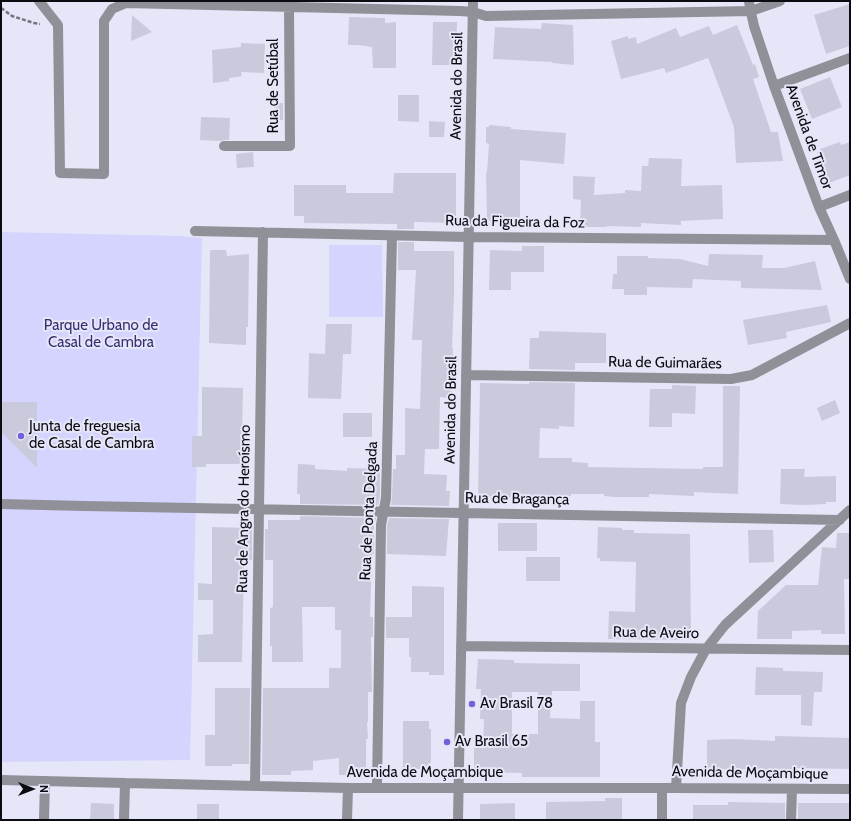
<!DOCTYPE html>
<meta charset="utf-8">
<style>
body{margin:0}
#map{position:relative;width:851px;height:821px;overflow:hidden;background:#e6e6f9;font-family:Cabin,sans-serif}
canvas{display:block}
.frame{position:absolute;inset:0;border:2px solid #0b0b11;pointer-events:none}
.north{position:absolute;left:12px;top:769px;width:40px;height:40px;-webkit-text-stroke:3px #e6e6f9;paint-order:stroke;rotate:90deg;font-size:11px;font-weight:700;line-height:16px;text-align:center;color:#0b0b11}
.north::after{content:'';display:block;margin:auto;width:14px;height:18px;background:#0b0b11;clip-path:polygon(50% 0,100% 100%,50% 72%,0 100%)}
</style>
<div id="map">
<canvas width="851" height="821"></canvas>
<div class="frame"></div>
<div class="north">N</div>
</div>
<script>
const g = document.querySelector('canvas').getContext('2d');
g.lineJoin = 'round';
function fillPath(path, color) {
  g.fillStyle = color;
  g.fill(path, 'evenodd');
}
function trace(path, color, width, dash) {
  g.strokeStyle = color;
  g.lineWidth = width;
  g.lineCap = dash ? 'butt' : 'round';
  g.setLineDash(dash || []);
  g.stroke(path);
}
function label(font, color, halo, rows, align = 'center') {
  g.font = font + ' Cabin,sans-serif';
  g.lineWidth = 4;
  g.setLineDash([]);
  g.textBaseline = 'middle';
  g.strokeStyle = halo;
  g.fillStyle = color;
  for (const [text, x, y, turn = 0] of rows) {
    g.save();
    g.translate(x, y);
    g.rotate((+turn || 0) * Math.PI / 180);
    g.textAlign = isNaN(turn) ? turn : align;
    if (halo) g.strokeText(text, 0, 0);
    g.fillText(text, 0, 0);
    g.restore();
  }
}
fillPath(new Path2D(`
 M1,232L181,236L202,238L190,760L1,762Z
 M329,245H382L383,317H329Z`), '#d4d4fe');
fillPath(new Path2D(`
 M850,4V46L826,54L814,15Z
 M132,15L152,32L131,41Z
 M349,17L385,18V23L396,22V68H373L372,47L359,45H348Z
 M433,22H457L456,65H432Z
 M542,23L573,25L574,65L552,63V62L493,59L495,27L541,29Z
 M737,25L753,65L755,64L759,77L753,79L771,132H778L783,161L736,163L734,127L712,68L708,58L666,73L664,68L621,79L611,41L628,36V39L636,37L637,44L676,28L680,37L709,26L713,35Z
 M241,43L265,44L264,73L241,72L242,76L229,78V81L213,83L212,50L241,47Z
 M830,77L842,107L812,119L800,89Z
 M398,95H419V122L398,121Z
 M275,103H283V120H274Z
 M201,117L230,118L229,140H224L220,141L200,140Z
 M429,121L445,122L444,137H429Z
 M489,125L511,127V129L566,133L564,164L520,160V220L487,221L486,172H487L489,144L486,143V127H489Z
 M840,142L841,145L850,142V175L829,183L817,152L820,151V149Z
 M253,152L254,167L237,168L236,154Z
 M649,158L682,159L681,186L722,185L723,219L681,221V225L641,223V227L607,226V227H580L581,200L573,199V176L595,177L594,195L625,193V190L641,191L642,166H648Z
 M394,173H456V223L414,222V229H397V224L304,223V216H294V185H346V193H393Z
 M398,242H414V251H454V295L452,348H453L451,398L440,397L439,449H425L424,474L447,475L446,491H450L449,506L391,505L392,498L393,469H396V455H405V408L420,409L422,340H412L416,270H398Z
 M522,246H544V272H511V290H489L490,250L522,251Z
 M210,250H226L227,256L249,254L248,327H246V345L209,343Z
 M709,254L763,255L762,268H784L815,261L822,290L741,288V281L693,279L692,288L647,287V295H624V289H612L613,274H617V256H648V258L680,259L708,266Z
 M827,305L831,322L786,332L787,338L748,345L743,320Z
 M326,324H352L351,354H343L341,399L308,398L309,353L325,354Z
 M539,331L606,333V363H575V370L529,369L530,338H539Z
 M529,382L575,383L574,427L559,426V429L540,428L539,458H572V462L588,463V467L703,469V467H722L723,466V386H740L738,494L694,492V496L649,494V497H614L604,496V494H571V496L534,495V498L478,496L480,383L529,384Z
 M672,385L696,386L695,414L672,413V427H649L650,389H672Z
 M202,387L243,388L242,435H249V464H206V467H192V436H202Z
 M835,400L840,413L822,421L817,408Z
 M1,402H37V468L1,432Z
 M343,413H372V437H343Z
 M298,464L315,465V469L347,471V468L380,469V497L378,505L300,504V494H297Z
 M781,469H805L804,477L836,476V502H826V504L804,505L780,504Z
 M300,516L376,518L374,525V554H372L370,617H373V637H371L372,692H368V722H367L368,739H366V775H339V758L313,761V770L291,771V775H262L263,688H329V668H341V630H335V607H302L303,662H272V646H270V608L273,607V560H265V529H268V520H300Z
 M389,518L449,519L446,556L387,554V526Z
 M498,523H537V551H498Z
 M212,527L252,528V560H244L242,662H198V635L213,634V600H198V583L212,584Z
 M598,527L622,528V530H634V533L690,534L691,640L608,639L609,611L635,612L636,562L600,561V558H597Z
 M748,530H773L774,562L749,563Z
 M837,533H850V579H844L845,634H821V630L792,631V639H757L758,611L786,585H818L822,547L836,548Z
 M526,557H560V581H526Z
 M412,586L444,587V675H429V672H411V657H409V638H386V617H412Z
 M478,659L514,660V663L580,664V691H552L550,718L580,719V701H595V742H600V777H522V773L474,772V748H483L484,719H480L481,689H476ZM512,692H538V734H512Z
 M756,667L783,668V671H784L823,672L822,692H814L812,726L801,725V695H755Z
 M215,688H250L249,764H232V766H205V735H215Z
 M403,721H429V729H431V763H428V769H403Z
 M775,736L850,738V769L796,768V777L750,776V769H707V740L732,739L775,741Z
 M605,798H622V820H546V802L605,801Z
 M728,802L785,803V820H693V805H728Z
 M91,803L114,804V820H90Z
 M515,803V820H480V804Z
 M798,803H850V820H798Z
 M197,804H219V820H197Z`), '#c9cadc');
trace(new Path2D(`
 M1,8L12,16L34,23L40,24`), '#747480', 2.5, [4, 2]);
trace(new Path2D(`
 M39,1L58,25L60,173L104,174V21L112,9L126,3L460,11L473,12L486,16L751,11L780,1
 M749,1L750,8L754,26L774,86L819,207L834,240L850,279
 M774,86L850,58
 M224,146H290L289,7
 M819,207L850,195
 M195,231L469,237L834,240
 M466,375L731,379L752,375L850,323
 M1,504L84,506L840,520
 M461,646L850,650
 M1,780L125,783L348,788H676L850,789
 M255,786L263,232
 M377,787L381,525L386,498L392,236
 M676,788L681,703L691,677L706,649L725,625L850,510
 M44,820L45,781
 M124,820L125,783
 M347,820L348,788
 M458,820L473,1
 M662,820V788
 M791,820L792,789`), '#909098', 10);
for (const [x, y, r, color] of [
 [21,436,4,"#7161db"],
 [472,704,4,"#7161db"],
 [447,742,4,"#7161db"]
]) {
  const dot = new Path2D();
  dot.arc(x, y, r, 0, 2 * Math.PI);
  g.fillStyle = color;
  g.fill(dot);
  trace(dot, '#e6e6f9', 1.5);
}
label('15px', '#0b0b11', '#e6e6f9', [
 ["Rua de Setúbal",274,86,-90],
 ["Avenida do Brasil",457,86,-89],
 ["Avenida de Timor",809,137,70],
 ["Rua da Figueira da Foz",515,222,1],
 ["Rua de Guimarães",665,363,1],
 ["Avenida do Brasil",451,410,-89],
 ["Rua de Bragança",517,499,1],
 ["Rua de Angra do Heroísmo",244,509,-89],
 ["Rua de Ponta Delgada",369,511,-87],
 ["Rua de Aveiro",656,633,1],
 ["Avenida de Moçambique",425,773],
 ["Avenida de Moçambique",750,773,1]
]);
label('15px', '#372f70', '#e6e6f9', [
 ["Parque Urbano de",101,326],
 ["Casal de Cambra",101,343]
]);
label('15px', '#0b0b11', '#e6e6f9', [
 ["Junta de freguesia",29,427],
 ["de Casal de Cambra",29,444],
 ["Av Brasil 78",480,704],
 ["Av Brasil 65",455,742]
], 'left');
</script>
